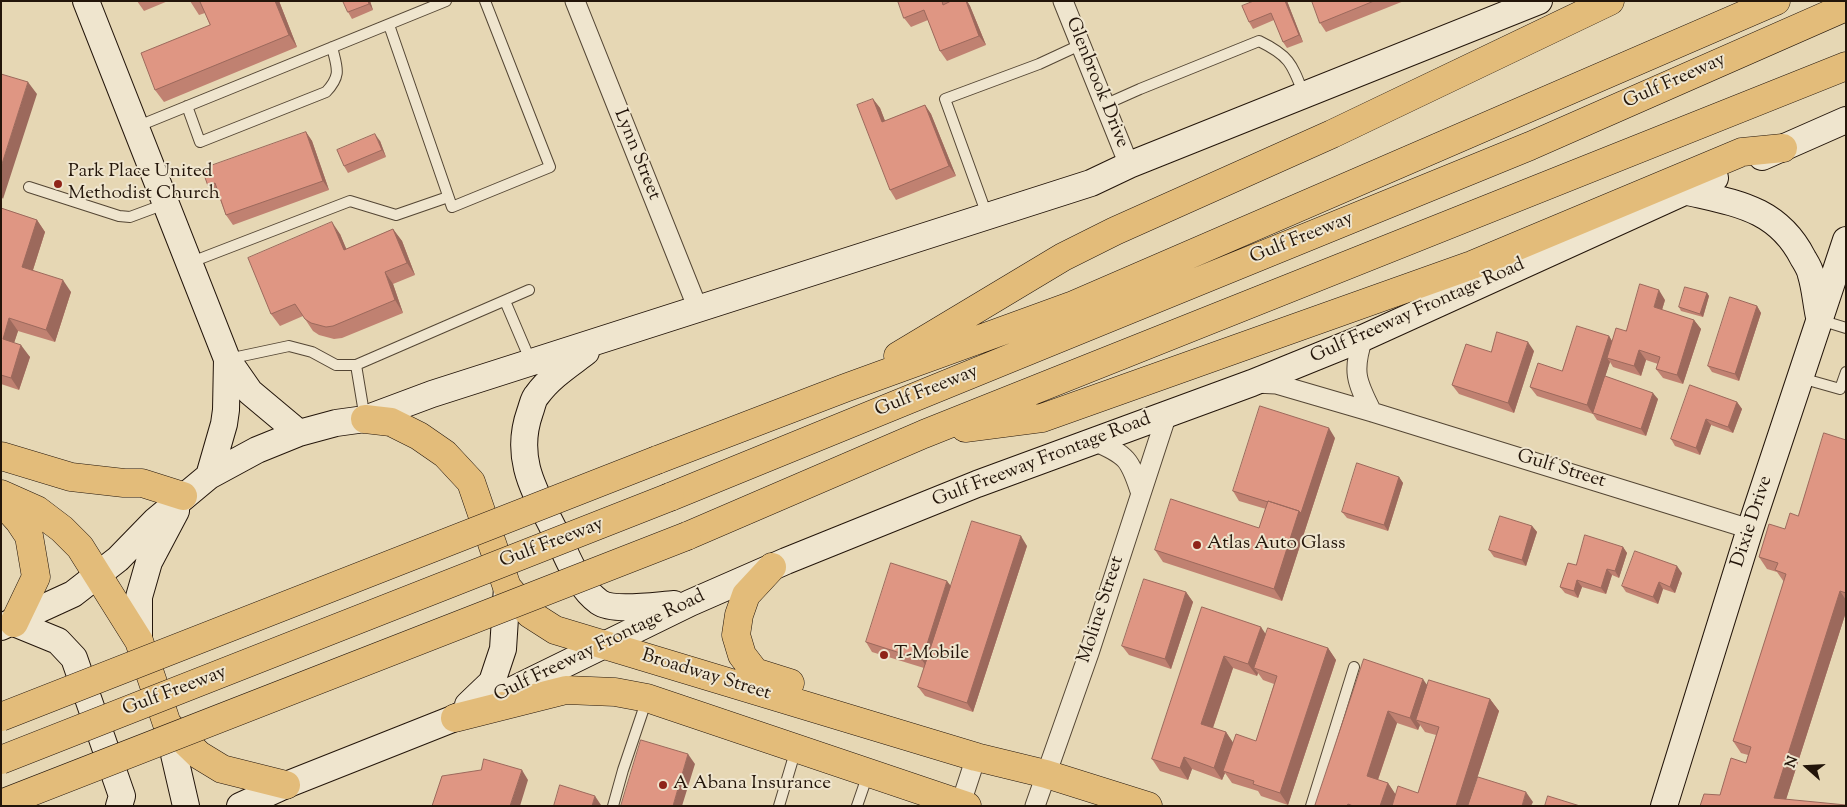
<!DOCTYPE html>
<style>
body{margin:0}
#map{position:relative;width:1847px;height:807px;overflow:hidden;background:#e6d7b4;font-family:"Sorts Mill Goudy",serif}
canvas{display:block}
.frame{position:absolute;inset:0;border:2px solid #23150a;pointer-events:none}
.north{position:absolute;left:1782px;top:742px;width:50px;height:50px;-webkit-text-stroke:4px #efe5ce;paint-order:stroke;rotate:289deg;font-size:14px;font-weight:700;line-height:20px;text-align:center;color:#23150a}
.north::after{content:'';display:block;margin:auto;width:18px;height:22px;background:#23150a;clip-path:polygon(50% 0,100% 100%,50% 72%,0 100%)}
</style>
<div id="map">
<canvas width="1847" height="807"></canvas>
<div class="frame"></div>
<div class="north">N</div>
</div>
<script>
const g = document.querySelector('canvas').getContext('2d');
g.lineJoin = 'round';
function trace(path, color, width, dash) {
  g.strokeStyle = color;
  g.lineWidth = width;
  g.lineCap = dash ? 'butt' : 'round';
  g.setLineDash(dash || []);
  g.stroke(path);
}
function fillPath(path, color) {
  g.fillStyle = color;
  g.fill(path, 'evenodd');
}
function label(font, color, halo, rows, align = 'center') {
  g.font = font + ' "Sorts Mill Goudy",serif';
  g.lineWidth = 4;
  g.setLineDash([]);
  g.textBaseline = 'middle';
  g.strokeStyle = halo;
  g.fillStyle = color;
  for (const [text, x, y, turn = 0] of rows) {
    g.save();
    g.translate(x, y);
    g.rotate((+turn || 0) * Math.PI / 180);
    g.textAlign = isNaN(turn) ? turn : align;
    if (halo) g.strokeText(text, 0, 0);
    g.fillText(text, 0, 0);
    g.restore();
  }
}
const lane = new Path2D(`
 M389,25L452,207L550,167L485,1
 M1104,105L1140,89L1259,41C1290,56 1292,64 1304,95
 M187,106L200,142L326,92C342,75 337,68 332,47
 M136,127L446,1
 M29,187L119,216L130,217L165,204
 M987,215L945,99L1039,64L1080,45
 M189,263L350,201L396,215L448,197
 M505,301L531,362
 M1820,320L1846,328
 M228,359L289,346L312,352L336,365H356L529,290
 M356,365L365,419
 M1801,378L1840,389L1846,372
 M613,806L623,770L647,699
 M779,806L796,749
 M857,806L868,774
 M1311,806L1354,667`);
const street = new Path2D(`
 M575,1L698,309
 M1063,1L1129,165
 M1363,338C1352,371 1356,381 1372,412
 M1255,383L1276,384L1372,412L1750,529
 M1094,441C1127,455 1130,459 1141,494
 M960,806L976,757
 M1035,806L1089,653L1167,414`);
const secondary = new Path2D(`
 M86,1L227,359L250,392L299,433
 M1762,157L1846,120
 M1684,191C1734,203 1777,207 1803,258C1806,263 1810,269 1811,275C1815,288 1816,303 1819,317
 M586,352C569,365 550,377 537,395C533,399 532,407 530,412C513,460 536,493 556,534C568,557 577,586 599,602C613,612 657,605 674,604
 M209,476L224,424L226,410L227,359
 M14,623L58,641L74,658L122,796L119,806
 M1,627L73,594L118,559L155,521L209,476L257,450L299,433L336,423L365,419L432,394L1091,183L1129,165L1539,1
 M139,641V597L149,562L176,511
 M468,705L492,682L503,649L507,587
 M167,724L186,806
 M240,806L286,785L455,718L690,603L786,561L977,484L1252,383L1363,338L1715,178
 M1664,806L1750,529L1846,240`);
const primary = new Path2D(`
 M365,419L391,422L419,436L445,454L471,482L507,587L530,614L555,630L976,757L1046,774L1148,806
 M1,456L71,477L124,483H142L183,496
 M1,494L37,510L62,529L80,547L139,641L167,724L199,755L222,769L286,785
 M1,501L19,521L29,536L36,577L14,623
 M772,567L746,595L739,615L736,635L742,655L755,672L790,683
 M455,718L566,690L615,692L647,698L967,806`);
const highway = new Path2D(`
 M898,356L1063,257L1115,231L1332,134L1610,1
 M965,428L1042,418L1472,265L1742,152L1783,148
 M657,460L845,388L1071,306L1776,1
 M670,497L1530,146L1846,7
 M687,536L924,434L1846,66`);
trace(lane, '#544634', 12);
trace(street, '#544634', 21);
trace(secondary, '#23150a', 28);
trace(primary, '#23150a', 29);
trace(highway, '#23150a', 29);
trace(lane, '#efe5ce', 10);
trace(street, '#efe5ce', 19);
trace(secondary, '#efe5ce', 26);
trace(primary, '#e3bc7a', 28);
trace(highway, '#e3bc7a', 28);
const highwayBridge = new Path2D(`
 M1,717L657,460
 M1,760L670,497
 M3,803L687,536`);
trace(highwayBridge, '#23150a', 29, []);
trace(highwayBridge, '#e3bc7a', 28);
fillPath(new Path2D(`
 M137,1H168L144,11Z
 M190,1H279L297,47L164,102L155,90L210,25L205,13L199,15Z
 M343,1H370L373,10L352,19L348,12Z
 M898,1H967L970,6L986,45L947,61L940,51L928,20L911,27L904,18Z
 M1287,1L1303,42L1287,48L1283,42L1274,20L1253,29L1249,22Z
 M1312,1H1404L1326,32L1320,23Z
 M873,99L880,108L885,121L925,105L931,114L956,176L896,200L890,190Z
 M306,132L312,141L329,190L233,225L226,215L218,194L214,195L208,186Z
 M380,141L386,157L348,173L344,166Z
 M1,208L37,220L45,232L33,270L71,292L55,342L18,331L14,343L30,357L19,390L1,384Z
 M393,229L402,241L415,275L393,284L403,313L342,338L334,339L319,335L313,331L303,316L280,326L271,314L340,234L346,249Z
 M1707,293L1709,296L1703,317L1681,311L1679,307Z
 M1665,300L1662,310L1694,320L1701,329L1683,384L1663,378L1656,369L1658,364L1646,360L1641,376L1613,367L1610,362L1605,376L1658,399L1646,436L1597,420L1593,414L1537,396L1530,387L1562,371L1609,336L1612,341Z
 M1757,306L1761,313L1739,381L1712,372L1708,366Z
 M1534,351L1514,413L1459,394L1452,385L1491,352Z
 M1737,402L1742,409L1733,433L1711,425L1700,455L1675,446L1671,439Z
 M1335,438L1282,601L1163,562L1155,550L1259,528L1266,509L1239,501L1233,491Z
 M1846,440V612L1786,799L1720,795L1746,763L1748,755L1741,753L1733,741L1784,582L1777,572L1767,569L1759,557L1798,516Z
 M1399,477L1403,483L1388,531L1347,518L1342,512Z
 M1532,526L1537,532L1526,566L1494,557L1489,550Z
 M1027,546L973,712L925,696L918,687L924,668L872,652L866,642Z
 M1623,547L1627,553L1619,578L1612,575L1606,594L1582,587L1578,598L1565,593L1560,587L1576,565Z
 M1682,573L1675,593L1663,589L1658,604L1626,592L1622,586Z
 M1186,592L1193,602L1171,669L1129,655L1122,646Z
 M1202,607L1266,634L1328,648L1336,660L1288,805L1261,796L1258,791L1232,783L1225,773L1222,780L1192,769L1188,780L1160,771L1152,759ZM1233,668L1257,676L1258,673L1263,680L1274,684L1256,741L1233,743L1226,732L1213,728Z
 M1364,659L1428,685L1490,699L1499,711L1468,806H1315ZM1397,723L1418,730L1420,725L1425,732L1436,735L1418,793L1395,794L1388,783L1378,780Z`), '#c08171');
fillPath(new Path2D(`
 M275,1H279L297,47L289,35Z
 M368,1H370L373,10L369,4Z
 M966,1H967L970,6L986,45L979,36Z
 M1285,1H1287L1303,42L1299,35Z
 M28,82L37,94L3,199L1,196V167Z
 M873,99L880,108L889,131L882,122Z
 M925,105L931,114L956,176L949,166Z
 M306,132L312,141L329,190L323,181Z
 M375,134L380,141L386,157L382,150Z
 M37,220L45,232L30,279L22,267Z
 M332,222L340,234L352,262L344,250Z
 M393,229L402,241L415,275L407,263Z
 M385,272L393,284L403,313L395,300Z
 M63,280L71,292L55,342L46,330Z
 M1659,290L1665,300L1660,316L1654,307Z
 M1707,293L1709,296L1703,317L1700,314Z
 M1757,306L1761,313L1739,381L1735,374Z
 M9,318L18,331L11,352L3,339Z
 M1694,320L1701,329L1683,384L1677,375Z
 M1609,336L1615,346L1607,358L1610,362L1593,414L1587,405Z
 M1528,342L1534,351L1514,413L1508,403Z
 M21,345L30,357L19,390L11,378Z
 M1639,350L1646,360L1641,376L1634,366Z
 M1653,393L1658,399L1646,436L1641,429Z
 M1737,402L1742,409L1733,433L1728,427Z
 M1706,419L1711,425L1700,455L1696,448Z
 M1329,428L1335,438L1282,601L1274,589L1299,511Z
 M1399,477L1403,483L1388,531L1384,525Z
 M1532,526L1537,532L1526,566L1522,560Z
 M1021,536L1027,546L973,712L967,703Z
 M1623,547L1627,553L1619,578L1615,571Z
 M1677,566L1682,573L1675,593L1670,587Z
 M1607,569L1612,575L1606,594L1601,588Z
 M1577,580L1582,587L1578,598L1574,591Z
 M947,581L954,590L929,670L922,660Z
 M1659,582L1663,589L1658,604L1653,597Z
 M1840,591L1846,600V612L1784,806L1774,798Z
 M1186,592L1193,602L1171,669L1165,659Z
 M1261,627L1269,639L1254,668L1258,673L1257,676L1248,664Z
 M1328,648L1336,660L1288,805L1280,793Z
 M1224,656L1233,668L1210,736L1201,724Z
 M1423,679L1431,691L1416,720L1420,725L1418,730L1410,718Z
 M1490,699L1499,711L1468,806H1456Z
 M1388,711L1397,723L1375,788L1367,776Z
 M1226,732L1234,744L1223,771L1225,773L1222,780L1214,768Z
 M688,754L695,764L682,806H673Z
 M1184,757L1192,769L1188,780L1180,768Z
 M522,770L528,780L520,806H510Z
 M1388,783L1396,795L1393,806H1380Z
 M1526,792L1533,802L1531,806H1522Z
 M595,796L601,805V806H592Z`), '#9c695c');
const building = new Path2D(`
 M200,1H275L289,35L155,90L141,53L210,25Z
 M343,1H368L369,4L348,12Z
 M898,1H942L943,5L951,1H966L979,36L940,51L924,10L904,18Z
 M1254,1H1285L1299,35L1283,42L1271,13L1249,22L1242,6Z
 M1312,1H1374L1320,23Z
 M1,74L28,82L1,167Z
 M873,99L882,122L925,105L949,166L890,190L857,105Z
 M306,132L323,181L226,215L215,183L208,186L202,169Z
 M375,134L382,150L344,166L337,150Z
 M1,208L37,220L22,267L63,280L46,330L9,318L3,339L21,345L11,378L1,375Z
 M332,222L344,250L393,229L407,263L385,272L395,300L333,326L326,327L311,323L305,319L295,304L271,314L248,258Z
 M1640,284L1659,290L1654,307L1694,320L1677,375L1656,369L1660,357L1639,350L1634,366L1607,358L1616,328L1626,331Z
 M1685,287L1707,293L1700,314L1679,307Z
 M1730,297L1757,306L1735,374L1708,366Z
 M1577,326L1609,336L1587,405L1530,387L1538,363L1562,371Z
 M1497,332L1528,342L1508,403L1452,385L1466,344L1491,352Z
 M1605,376L1653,393L1641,429L1593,413Z
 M1690,385L1737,402L1728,427L1706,419L1696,448L1671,439Z
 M1260,406L1329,428L1301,513L1299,511L1268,501V502L1233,491Z
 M1824,433L1846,440V593L1840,591L1774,798L1846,805V806H1700L1704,794L1720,795L1731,758L1746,763L1751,747L1733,741L1786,574L1775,570L1778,563L1759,557L1769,524L1785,529L1790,513L1798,516Z
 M1357,463L1399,477L1384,525L1342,512Z
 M1171,499L1259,528L1268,501L1299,511L1274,589L1155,550Z
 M1500,516L1532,526L1522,560L1489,550Z
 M972,521L1021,536L967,703L918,687Z
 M1585,535L1623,547L1615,571L1607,569L1601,588L1577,580L1574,591L1560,587L1568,563L1576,565Z
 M1635,551L1677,566L1670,587L1659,582L1653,597L1622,586Z
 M891,563L947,581L922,660L866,642Z
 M1144,579L1186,592L1165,659L1122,646Z
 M1202,607L1261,627L1248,664L1224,656L1201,724L1226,732L1214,768L1184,757L1180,768L1152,759Z
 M1268,628L1328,648L1280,793L1253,784L1254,781L1223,771L1236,734L1256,741L1277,676L1254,668Z
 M1364,659L1423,679L1410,718L1388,711L1367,776L1388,783L1380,806H1353L1348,804L1347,806H1315Z
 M1429,680L1490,699L1456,806H1392L1398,786L1418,793L1439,727L1416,720Z
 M641,740L688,754L673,806H621Z
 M484,759L522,770L510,806H432L442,776L481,770Z
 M1478,777L1526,792L1522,806H1468Z
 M560,785L595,796L592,806H554Z
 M1548,796L1580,806H1545Z`);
fillPath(building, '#df9683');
trace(building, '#9c695c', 1);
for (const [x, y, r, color] of [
 [58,184,5,"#8f2418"],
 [1197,545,5,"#8f2418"],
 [884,655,5,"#8f2418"],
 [663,785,5,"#8f2418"]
]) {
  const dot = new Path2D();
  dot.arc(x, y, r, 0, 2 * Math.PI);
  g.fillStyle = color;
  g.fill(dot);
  trace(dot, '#efe5ce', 2);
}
label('19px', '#23150a', '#efe5ce', [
 ["Gulf Freeway",1675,82,-24],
 ["Glenbrook Drive",1096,83,68],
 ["Lynn Street",636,155,68],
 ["Gulf Freeway",1302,239,-22],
 ["Gulf Freeway Frontage Road",1418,312,-24],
 ["Gulf Freeway",927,392,-22],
 ["Gulf Freeway Frontage Road",1042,461,-21],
 ["Gulf Street",1561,470,17],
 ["Dixie Drive",1753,522,-72],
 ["Gulf Freeway",552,544,-21],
 ["Moline Street",1102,610,-72],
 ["Gulf Freeway Frontage Road",600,647,-26],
 ["Broadway Street",706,676,17],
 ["Gulf Freeway",175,692,-21]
]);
label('19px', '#23150a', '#efe5ce', [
 ["Park Place United",68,173],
 ["Methodist Church",68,195],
 ["Atlas Auto Glass",1207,545],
 ["T-Mobile",894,655],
 ["A Abana Insurance",673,785]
], 'left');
</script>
